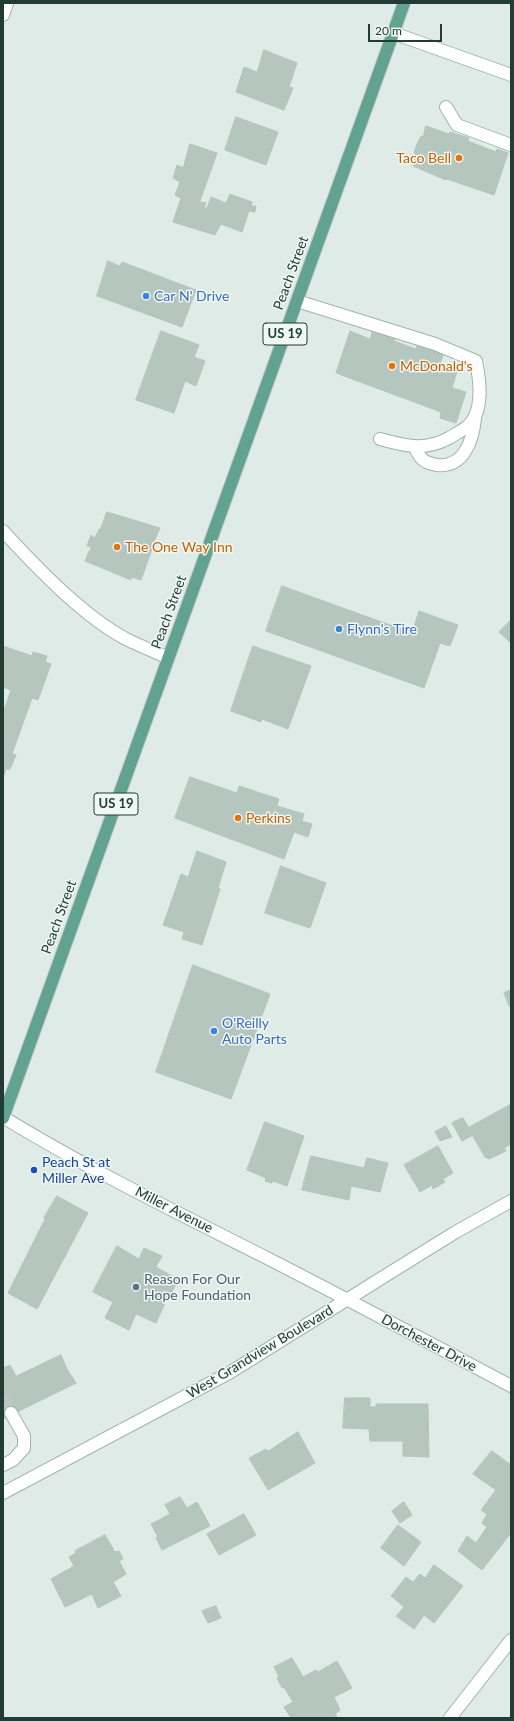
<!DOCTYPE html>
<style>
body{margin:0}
#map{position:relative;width:514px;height:1721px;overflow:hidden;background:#dfebe6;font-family:Lato,sans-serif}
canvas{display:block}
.frame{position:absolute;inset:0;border:4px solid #203c34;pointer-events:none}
.scale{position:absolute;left:368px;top:24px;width:74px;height:18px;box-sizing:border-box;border:2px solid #203c34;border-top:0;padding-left:5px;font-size:12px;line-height:14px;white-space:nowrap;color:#203c34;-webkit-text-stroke:3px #f0f8f4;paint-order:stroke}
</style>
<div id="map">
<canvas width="514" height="1721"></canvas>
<div class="frame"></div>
<div class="scale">20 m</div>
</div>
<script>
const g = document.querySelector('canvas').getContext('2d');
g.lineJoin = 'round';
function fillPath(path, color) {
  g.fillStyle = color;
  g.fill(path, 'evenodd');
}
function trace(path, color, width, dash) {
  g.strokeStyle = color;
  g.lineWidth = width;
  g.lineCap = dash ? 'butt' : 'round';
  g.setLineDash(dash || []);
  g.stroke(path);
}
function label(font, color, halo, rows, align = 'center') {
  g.font = font + ' Lato,sans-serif';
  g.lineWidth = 3;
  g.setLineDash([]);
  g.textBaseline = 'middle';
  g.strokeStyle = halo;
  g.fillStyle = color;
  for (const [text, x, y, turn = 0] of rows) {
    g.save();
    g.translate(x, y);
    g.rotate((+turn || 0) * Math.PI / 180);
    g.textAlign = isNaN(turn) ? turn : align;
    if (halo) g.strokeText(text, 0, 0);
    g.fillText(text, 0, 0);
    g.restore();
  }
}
const building = new Path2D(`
 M264,50L297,63L289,87L293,88L284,110L236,92L244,67L257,72Z
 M236,117L278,132L266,165L225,150Z
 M426,126L449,134L450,132L469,138L468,141L496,152L497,149L508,153L494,195L447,179L446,180L413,166L416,155L414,153L416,146L421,136L423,137Z
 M190,144L217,153L199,204H200L201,202L206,203L204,208H207L211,197L226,203L230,194L252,202L251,206H256L255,212L249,211L242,232L221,224L215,235L173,222L181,198L175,195L180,182L173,178L177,165L183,168Z
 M108,261L120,266L122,262L196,290L182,327L97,296Z
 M373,330L385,335L386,331L397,335L394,341L416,349L417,346L418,347L419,343L444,352L440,364L457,371L452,388L466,392L456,423L440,418L441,412L336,373L350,331L370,339Z
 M161,331L199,345L194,357L205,361L196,386L185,381L174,413L136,400Z
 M107,512L160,528L151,549H152L141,580L131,577V580L85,561L89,551L90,552L91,547L87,546L91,535L95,538L99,529L100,530Z
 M282,586L412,633L419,611L458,625L450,646L440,643L424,688L266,631Z
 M511,620V643L499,632Z
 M3,646L32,656L33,652L47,656L45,662L51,664L38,700L32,698L12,754L16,755L10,769H6L3,778V707L5,708L11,690L3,687Z
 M253,646L311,666L288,729L262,719L261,722L231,711Z
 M190,777L237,793L239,786L279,799L277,806L304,814L302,821L312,824L308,837L294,832L284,859L175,818Z
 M197,851L226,862L218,888L220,889L202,945L182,939L184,932L163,925L181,874L188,877Z
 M281,866L326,883L310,928L265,913Z
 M193,965L270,994L231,1099L156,1072Z
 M511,990V1005L509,1006L504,993Z
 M510,1105L511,1144L504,1148L506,1151L489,1159L485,1157L468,1128Z
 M463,1118L473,1135L462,1141L452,1123Z
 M265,1122L304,1136L287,1186L273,1181L272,1183L265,1181L266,1178L247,1170Z
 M446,1126L452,1137L440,1141L435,1132Z
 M438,1146L453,1173L443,1179L445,1182L433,1189L432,1185L420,1192L404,1165Z
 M311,1156L364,1168L367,1158L388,1163L380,1192L351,1186L349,1200L302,1190Z
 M57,1196L88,1213L37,1309L8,1293L45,1219L44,1218Z
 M117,1246L139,1259L144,1248L162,1256L156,1267L179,1280L166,1301L156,1323L136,1314L129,1330L105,1318L113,1302L93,1292Z
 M61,1355L67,1369L76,1383L3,1419V1368L10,1365L16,1376Z
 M345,1398H370V1407H376V1404H428L429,1457L403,1456V1441H370L369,1429L343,1428Z
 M298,1432L315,1463L268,1490L249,1458L266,1449L268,1451Z
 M492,1451L511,1465V1533L482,1570L458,1551L467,1536L476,1543L487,1527L482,1523L487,1514L481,1510L496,1490L473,1474Z
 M180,1497L187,1508L197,1502L210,1526L162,1550L156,1538L158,1537L151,1524L170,1514L165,1505Z
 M404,1502L412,1515L400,1523L392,1511Z
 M244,1514L256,1535L219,1555L207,1534Z
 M398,1525L421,1542L404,1566L381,1548Z
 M105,1535L115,1552L119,1551L123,1559L119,1561L126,1574L113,1582L121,1596L98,1608L92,1594L65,1607L51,1579L74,1566L69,1557L76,1553L75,1551Z
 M434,1565L463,1586L434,1623L424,1615L414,1629L396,1616L404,1607L391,1596L406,1577L413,1582L420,1574L425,1578Z
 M216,1606L221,1618L208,1623L202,1611Z
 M292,1658L303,1677L316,1670L318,1672L337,1661L352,1688L334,1697L340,1710L335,1714L337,1716L333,1718H291L284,1707L293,1702L284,1687L282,1688L277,1678L279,1677L274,1667Z`);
fillPath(building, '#b5c6bf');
trace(building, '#b2c5bd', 1);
trace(new Path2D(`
 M3,1399L11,1413`), '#b9c8c2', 12, [12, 6]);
const minor = new Path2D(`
 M3,15L7,3
 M393,33L511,75
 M446,107L457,125L511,145
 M297,301L435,344L476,361C480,381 484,411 468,426C462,431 455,434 449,438C438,444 426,447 413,446C402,445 391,442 380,439
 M414,446C416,450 419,456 422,459C426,463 432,464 437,465C464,468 473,440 475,418
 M3,531C37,568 83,616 126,639C140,646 154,651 168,658
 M3,1117C88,1169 178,1213 267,1258C349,1300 430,1343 511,1386
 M3,1465L13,1460L24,1448V1436L11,1413
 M3,1493L229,1373L454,1233L511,1201
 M450,1718L511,1640`);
const major = new Path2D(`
 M3,1118L404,3`);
trace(minor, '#a2b3ad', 14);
trace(major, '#c1c8c6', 14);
trace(minor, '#fff', 12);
trace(major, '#62a390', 12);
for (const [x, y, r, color] of [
 [459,158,4,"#e8710a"],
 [146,296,4,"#3f7fe0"],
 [392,366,4,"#e8710a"],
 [117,547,4,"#e8710a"],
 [339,629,4,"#3f7fe0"],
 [238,818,4,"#e8710a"],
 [214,1031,4,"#3f7fe0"],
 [34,1170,4,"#1a4fb4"],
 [136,1287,4,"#5c6f8a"]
]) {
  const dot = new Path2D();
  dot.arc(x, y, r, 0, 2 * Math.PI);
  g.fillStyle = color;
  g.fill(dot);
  trace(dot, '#f0f8f4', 1.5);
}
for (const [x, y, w] of [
 [285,334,44],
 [116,804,44]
]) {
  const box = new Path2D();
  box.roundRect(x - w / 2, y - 11, w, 22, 3);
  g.fillStyle = '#f0f8f4';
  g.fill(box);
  trace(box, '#203c34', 1);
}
label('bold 13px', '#203c34', null, [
 ["US 19",285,334],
 ["US 19",116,804]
]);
label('14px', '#c56008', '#f0f8f4', [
 ["Taco Bell",451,158,"right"],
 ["McDonald's",400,366],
 ["The One Way Inn",125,547],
 ["Perkins",246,818]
], 'left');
label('14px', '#203c34', '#f0f8f4', [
 ["Peach Street",291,273,-70],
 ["Peach Street",169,612,-70],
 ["Peach Street",59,917,-70],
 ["Miller Avenue",174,1210,27],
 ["Dorchester Drive",429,1343,28],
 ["West Grandview Boulevard",260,1352,-31]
]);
label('14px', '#366cbe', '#f0f8f4', [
 ["Car N' Drive",154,296],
 ["Flynn's Tire",347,629],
 ["O'Reilly",222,1023],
 ["Auto Parts",222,1039]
], 'left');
label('14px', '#164399', '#f0f8f4', [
 ["Peach St at",42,1162],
 ["Miller Ave",42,1178]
], 'left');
label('14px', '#4e5e75', '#f0f8f4', [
 ["Reason For Our",144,1279],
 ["Hope Foundation",144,1295]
], 'left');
</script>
